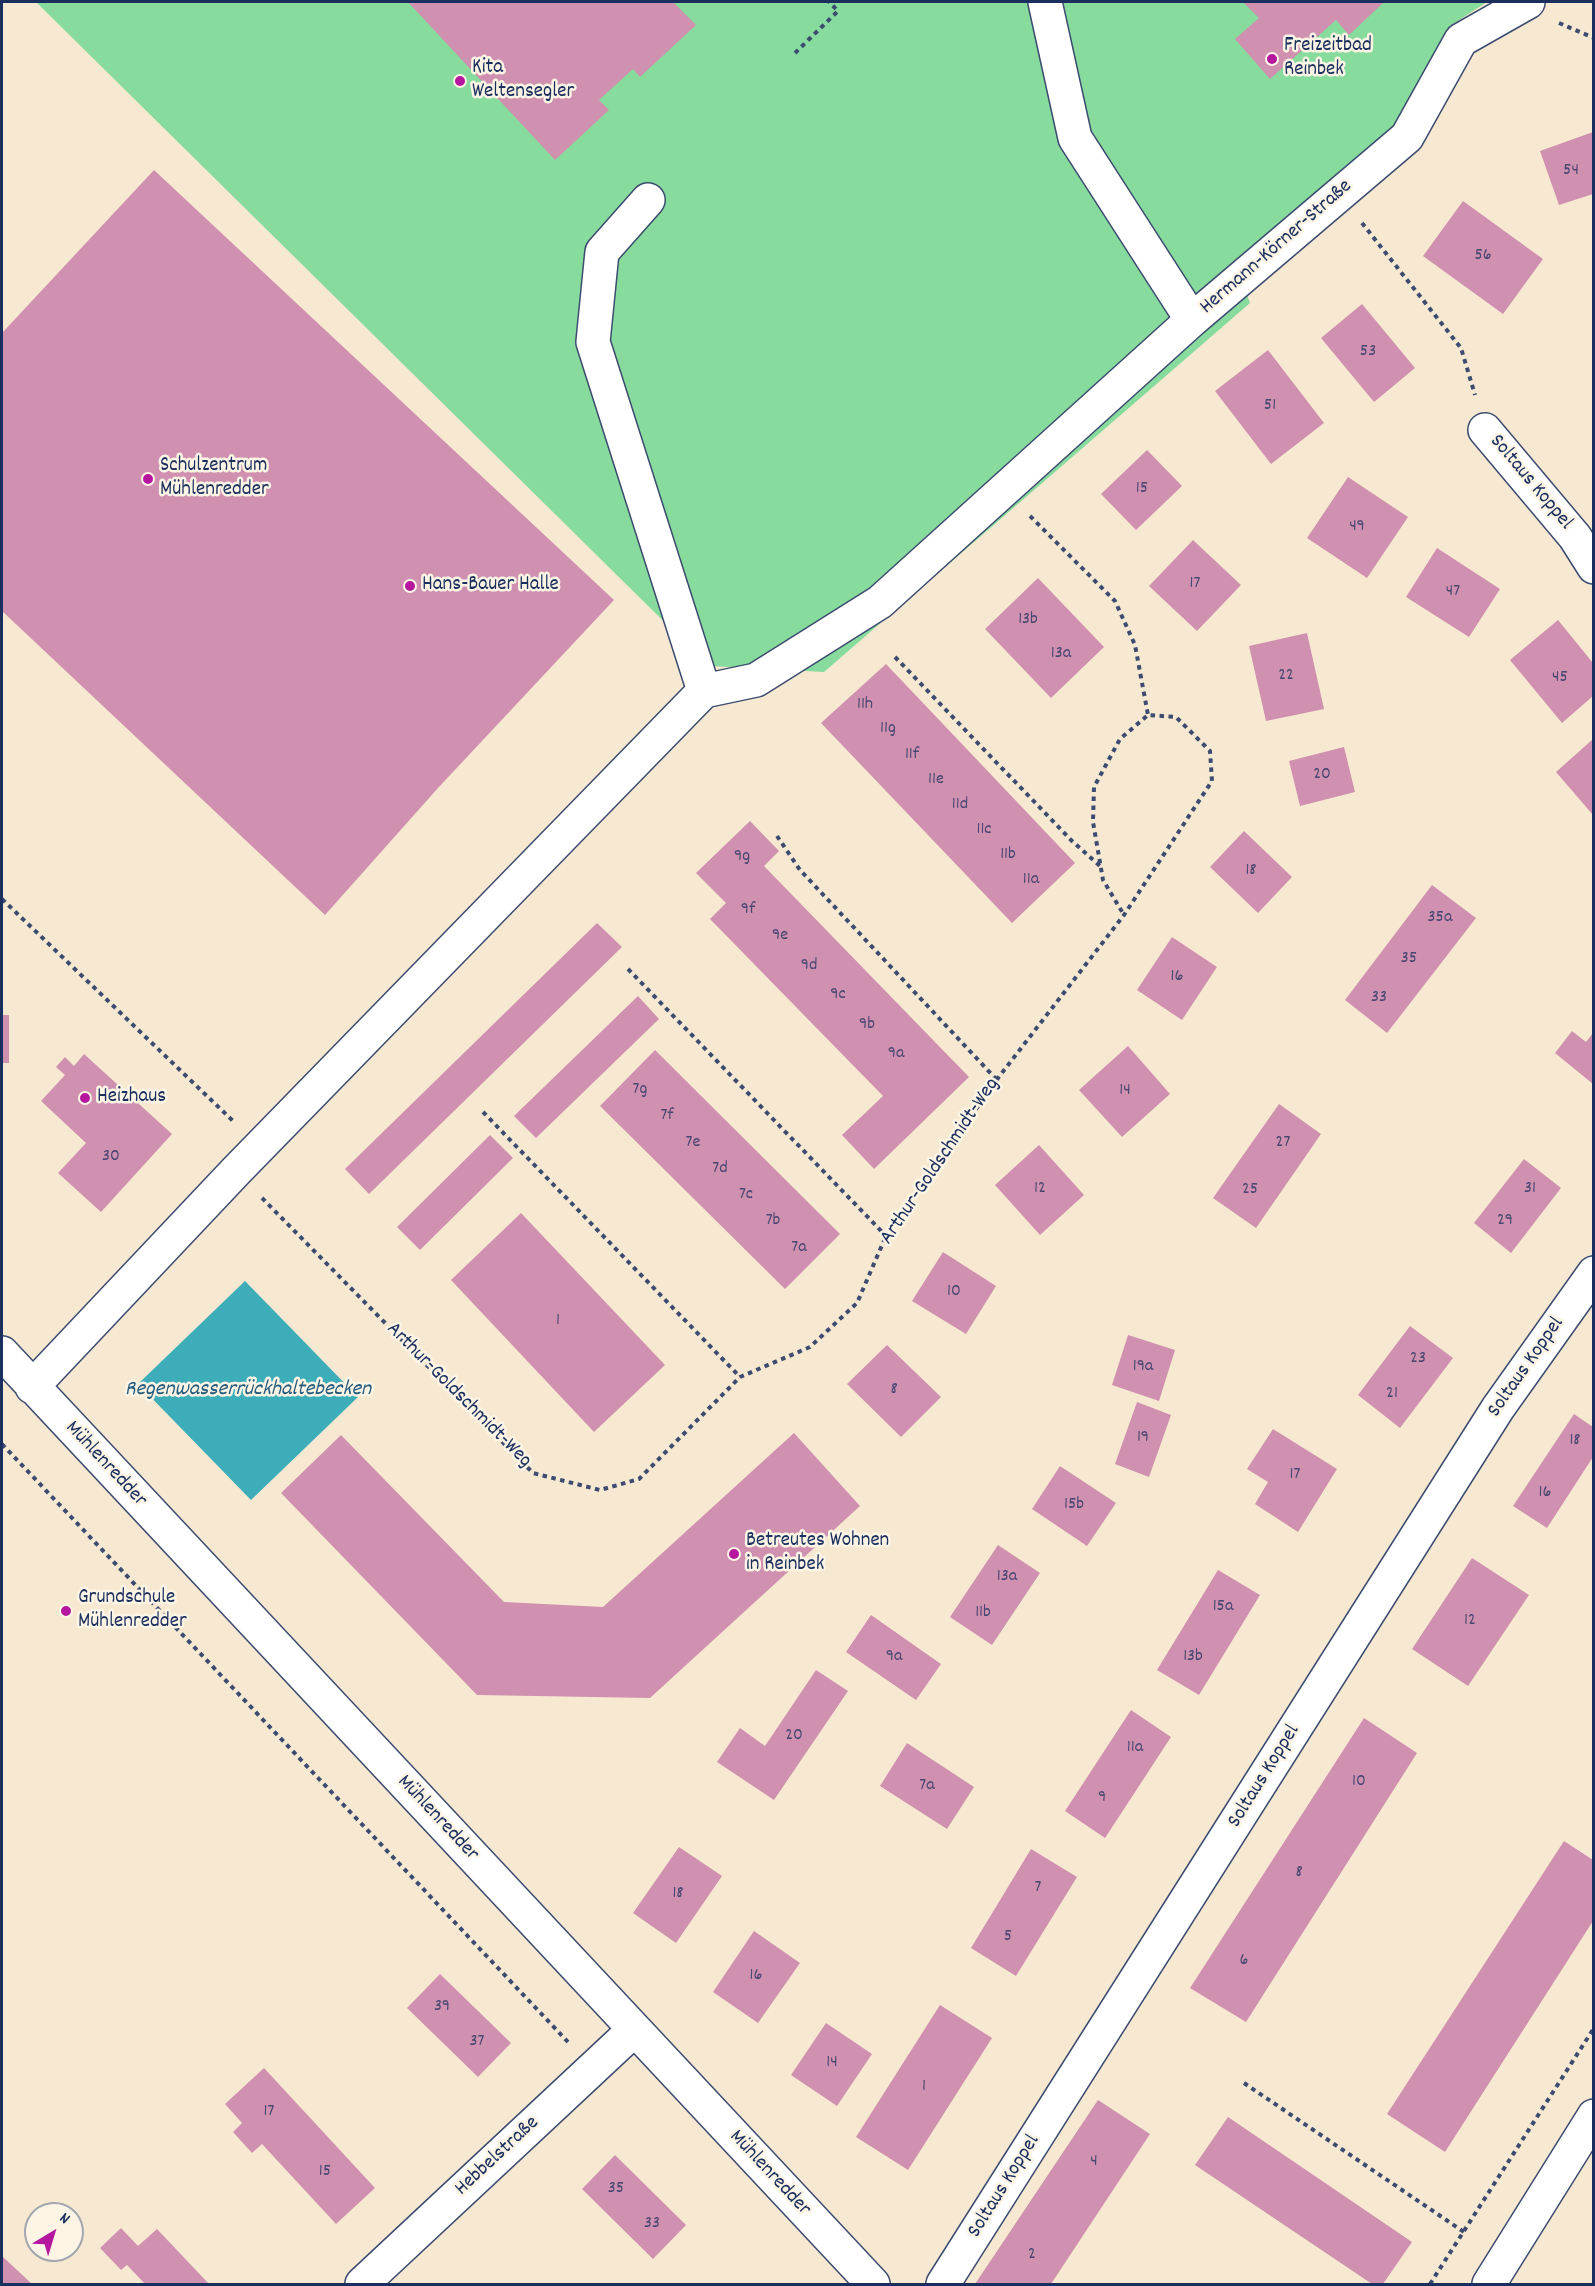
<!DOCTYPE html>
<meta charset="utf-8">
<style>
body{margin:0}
#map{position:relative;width:1595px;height:2286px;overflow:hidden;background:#f7e9d1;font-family:Dekko,sans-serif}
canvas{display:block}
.frame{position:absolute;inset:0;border:3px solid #1b2f5e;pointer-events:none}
.north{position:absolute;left:24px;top:2202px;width:60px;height:60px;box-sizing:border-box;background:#fcf5e5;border:2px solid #a2a6af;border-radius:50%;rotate:38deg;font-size:16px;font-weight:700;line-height:24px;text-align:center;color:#1b2f5e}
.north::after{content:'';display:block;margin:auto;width:21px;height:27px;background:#b5179e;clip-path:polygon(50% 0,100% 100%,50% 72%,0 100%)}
</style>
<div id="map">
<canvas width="1595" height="2286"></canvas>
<div class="frame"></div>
<div class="north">N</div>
</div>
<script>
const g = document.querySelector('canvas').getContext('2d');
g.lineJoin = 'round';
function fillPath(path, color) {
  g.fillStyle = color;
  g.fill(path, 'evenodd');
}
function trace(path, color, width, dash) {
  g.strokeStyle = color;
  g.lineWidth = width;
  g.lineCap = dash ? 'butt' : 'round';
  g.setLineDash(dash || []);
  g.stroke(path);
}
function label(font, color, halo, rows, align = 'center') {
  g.font = font + ' Dekko,sans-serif';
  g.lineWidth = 5;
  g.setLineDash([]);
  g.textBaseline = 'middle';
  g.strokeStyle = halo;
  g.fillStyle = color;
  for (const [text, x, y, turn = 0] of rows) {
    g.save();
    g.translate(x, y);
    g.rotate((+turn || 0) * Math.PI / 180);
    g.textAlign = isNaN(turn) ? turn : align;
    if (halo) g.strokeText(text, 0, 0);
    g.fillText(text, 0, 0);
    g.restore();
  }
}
fillPath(new Path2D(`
 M36,2H1487L1453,24L1402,128L1235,263L1250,303L824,672L709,666Z`), '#87db9d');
fillPath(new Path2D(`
 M245,1281L358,1397L251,1500L138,1384Z`), '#3dadb9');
fillPath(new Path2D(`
 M408,2H673L696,25L640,77L633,69L599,100L609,110L555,160Z
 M1243,2H1384L1349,35L1336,20L1270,79L1235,39L1259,18Z
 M1593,132V194L1559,205L1540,151Z
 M154,170L614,600L438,788L325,915L2,611V333Z
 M1463,201L1543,259L1503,314L1423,256Z
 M1362,304L1415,368L1374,402L1321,338Z
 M1268,350L1324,423L1271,464L1215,391Z
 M1147,450L1182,486L1136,530L1101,494Z
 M1348,477L1408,517L1367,578L1307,538Z
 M1193,540L1241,585L1197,631L1149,586Z
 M1437,548L1500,589L1469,637L1406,597Z
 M1038,578L1104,647L1051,698L985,629Z
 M1558,620L1593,663V696L1562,723L1510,660Z
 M1307,633L1324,709L1266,721L1249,646Z
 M886,664L1075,863L1012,923L821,723Z
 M1593,739V815L1556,772Z
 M1344,747L1355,792L1300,806L1289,761Z
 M750,821L779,851L764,866L969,1077L874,1169L842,1135L883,1096L710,919L726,903L696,873Z
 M1244,831L1292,877L1258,913L1210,867Z
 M1432,885L1476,918L1387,1033L1345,1000Z
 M597,923L622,947L369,1194L345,1169Z
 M1172,937L1217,967L1182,1020L1137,990Z
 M638,996L659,1019L536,1138L514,1116Z
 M2,1015H9V1063H2Z
 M1572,1031L1586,1042L1593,1033V1084L1555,1053Z
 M1128,1046L1170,1094L1122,1137L1079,1090Z
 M655,1050L840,1234L785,1289L600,1106Z
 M84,1054L172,1134L101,1212L58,1173L86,1143L41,1101L65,1075L56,1067L65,1057L74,1066Z
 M1279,1104L1321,1134L1256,1228L1213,1198Z
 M490,1135L513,1158L420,1250L397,1227Z
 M1039,1145L1084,1195L1040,1235L995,1185Z
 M1524,1159L1561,1188L1511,1253L1474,1223Z
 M521,1213L665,1365L594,1432L451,1280Z
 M943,1252L996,1286L966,1334L912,1301Z
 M1410,1326L1453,1358L1400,1428L1358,1395Z
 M1128,1335L1175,1350L1159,1401L1112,1385Z
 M887,1345L941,1397L901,1437L847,1384Z
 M1137,1402L1171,1415L1149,1477L1115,1464Z
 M1574,1414L1593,1427V1457L1547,1528L1513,1506Z
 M1273,1429L1337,1469L1298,1532L1255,1504L1268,1482L1247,1469Z
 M794,1433L860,1506L650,1698L477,1695L281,1493L341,1435L504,1602L603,1607Z
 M1060,1466L1116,1503L1087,1546L1032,1509Z
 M998,1545L1040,1573L992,1645L950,1617Z
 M1472,1558L1529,1595L1468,1686L1412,1649Z
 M1218,1570L1260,1595L1199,1695L1157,1670Z
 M871,1615L941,1664L916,1700L846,1652Z
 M816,1670L848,1691L774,1800L717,1762L740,1728L765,1746Z
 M1131,1710L1171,1737L1105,1838L1065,1811Z
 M1364,1718L1417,1753L1246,2022L1190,1988Z
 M907,1743L974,1787L947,1829L880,1786Z
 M1564,1841L1593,1860V1921L1445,2152L1387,2114Z
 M679,1847L722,1876L676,1943L633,1913Z
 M1031,1849L1077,1877L1016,1976L971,1948Z
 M754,1931L800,1963L758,2023L713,1992Z
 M440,1974L511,2043L478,2077L407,2008Z
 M940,2005L992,2038L908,2170L856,2137Z
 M826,2023L872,2054L837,2106L791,2075Z
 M264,2068L375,2188L336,2224L262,2144L252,2153L233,2132L242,2123L225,2104Z
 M1098,2100L1150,2134L1051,2284H975Z
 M1228,2117L1412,2242L1383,2284H1372L1195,2165Z
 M615,2155L686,2225L653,2259L582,2189Z
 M121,2228L138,2246L157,2229L209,2284H145L127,2265L121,2270L100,2248Z
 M2,2256L32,2284H2Z`), '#d090b0');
const minor = new Path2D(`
 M1045,2L1075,138L1192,320
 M648,200L602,252L593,342L704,691
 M1485,430L1575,537L1594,567
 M2,1353L873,2284
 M32,1387L236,1171L704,691L756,680L880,602L1192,320L1407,137L1461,40L1528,2
 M362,2284L634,2030
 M943,2284L1498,1408L1594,1273
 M1489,2284L1594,2116`);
trace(minor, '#3c4b6f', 36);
trace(new Path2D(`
 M1559,23L1594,38
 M795,53L838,11L829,2
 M1362,223L1461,348L1475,395
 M1030,516L1115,601L1135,645L1148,715
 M895,657L1072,841L1100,866
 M777,836L800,870L997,1080
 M2,899L233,1121
 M628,969L886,1236
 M483,1112L740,1377
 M262,1198L533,1473L600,1490L639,1479L740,1377L810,1347L857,1303L886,1236L998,1078L1124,915L1212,781L1210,751L1176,717L1148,715L1120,739L1094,787L1093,822L1103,880L1124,915
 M2,1444L568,2042
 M1244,2083L1464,2232
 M1430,2284L1594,2028`), '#3c4b6f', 4, [4.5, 4.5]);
trace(minor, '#fff', 33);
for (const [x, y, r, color] of [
 [1272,59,6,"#b5179e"],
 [460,81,6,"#b5179e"],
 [148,479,6,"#b5179e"],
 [410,586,6,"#b5179e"],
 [85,1098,6,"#b5179e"],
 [734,1554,6,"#b5179e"],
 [66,1611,6,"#b5179e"]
]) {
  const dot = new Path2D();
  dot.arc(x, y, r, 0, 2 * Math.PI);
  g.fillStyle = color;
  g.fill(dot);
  trace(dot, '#fcf5e5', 2);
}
label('18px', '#484772', null, [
 ["54",1571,172],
 ["56",1483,257],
 ["53",1368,353],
 ["51",1270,407],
 ["15",1142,490],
 ["49",1357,528],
 ["17",1195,585],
 ["47",1453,593],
 ["13b",1028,621],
 ["13a",1061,655],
 ["22",1286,677],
 ["45",1560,679],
 ["11h",865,706],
 ["11g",888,730],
 ["11f",912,756],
 ["20",1322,776],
 ["11e",936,781],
 ["11d",960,806],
 ["11c",984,831],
 ["11b",1008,856],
 ["9g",742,858],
 ["18",1251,872],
 ["11a",1031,881],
 ["9f",748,911],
 ["35a",1440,919],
 ["9e",780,937],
 ["35",1409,960],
 ["9d",809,967],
 ["16",1177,978],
 ["9c",838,996],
 ["33",1379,999],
 ["9b",867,1026],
 ["9a",896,1055],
 ["7g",640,1091],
 ["14",1125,1092],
 ["7f",667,1117],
 ["7e",693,1144],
 ["27",1283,1144],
 ["30",111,1158],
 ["7d",720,1170],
 ["12",1040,1190],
 ["31",1530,1190],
 ["25",1250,1191],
 ["7c",746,1196],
 ["7b",773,1222],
 ["29",1505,1222],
 ["7a",799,1249],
 ["10",954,1293],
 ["1",558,1322],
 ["23",1418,1360],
 ["19a",1143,1368],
 ["8",894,1391],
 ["21",1392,1395],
 ["19",1143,1439],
 ["18",1575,1442],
 ["17",1295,1476],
 ["16",1545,1494],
 ["15b",1074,1506],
 ["13a",1007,1578],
 ["15a",1223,1608],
 ["11b",983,1614],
 ["12",1470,1622],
 ["9a",894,1658],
 ["13b",1193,1658],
 ["20",794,1737],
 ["11a",1135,1749],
 ["10",1359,1783],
 ["7a",927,1787],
 ["9",1102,1799],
 ["8",1299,1874],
 ["7",1038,1889],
 ["18",678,1895],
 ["5",1008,1938],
 ["6",1244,1962],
 ["16",756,1977],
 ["39",442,2008],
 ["37",477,2043],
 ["14",832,2064],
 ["1",924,2088],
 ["17",269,2113],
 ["4",1094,2163],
 ["15",325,2173],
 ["35",616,2190],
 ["33",652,2225],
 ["2",1032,2256]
]);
label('21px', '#1b2f5e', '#fcf5e5', [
 ["Freizeitbad",1284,47],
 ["Reinbek",1284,71],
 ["Kita",472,69],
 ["Weltensegler",472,93],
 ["Schulzentrum",160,467],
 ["Mühlenredder",160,491],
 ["Hans-Bauer Halle",422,586],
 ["Heizhaus",97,1098],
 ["Betreutes Wohnen",746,1542],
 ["in Reinbek",746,1566],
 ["Grundschule",78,1599],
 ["Mühlenredder",78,1623]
], 'left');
label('21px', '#1b2f5e', '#fcf5e5', [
 ["Hermann-Körner-Straße",1277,248,-41],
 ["Soltaus Koppel",1530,483,50],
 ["Arthur-Goldschmidt-Weg",941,1162,-56],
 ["Soltaus Koppel",1527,1368,-55],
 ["Arthur-Goldschmidt-Weg",458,1396,45],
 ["Mühlenredder",105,1465,47],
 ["Soltaus Koppel",1265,1777,-58],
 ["Mühlenredder",437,1819,47],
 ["Hebbelstraße",498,2157,-43],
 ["Mühlenredder",769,2174,47],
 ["Soltaus Koppel",1005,2187,-58]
]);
label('italic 22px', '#275b7e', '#fcf5e5', [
 ["Regenwasserrückhaltebecken",248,1391]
]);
</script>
